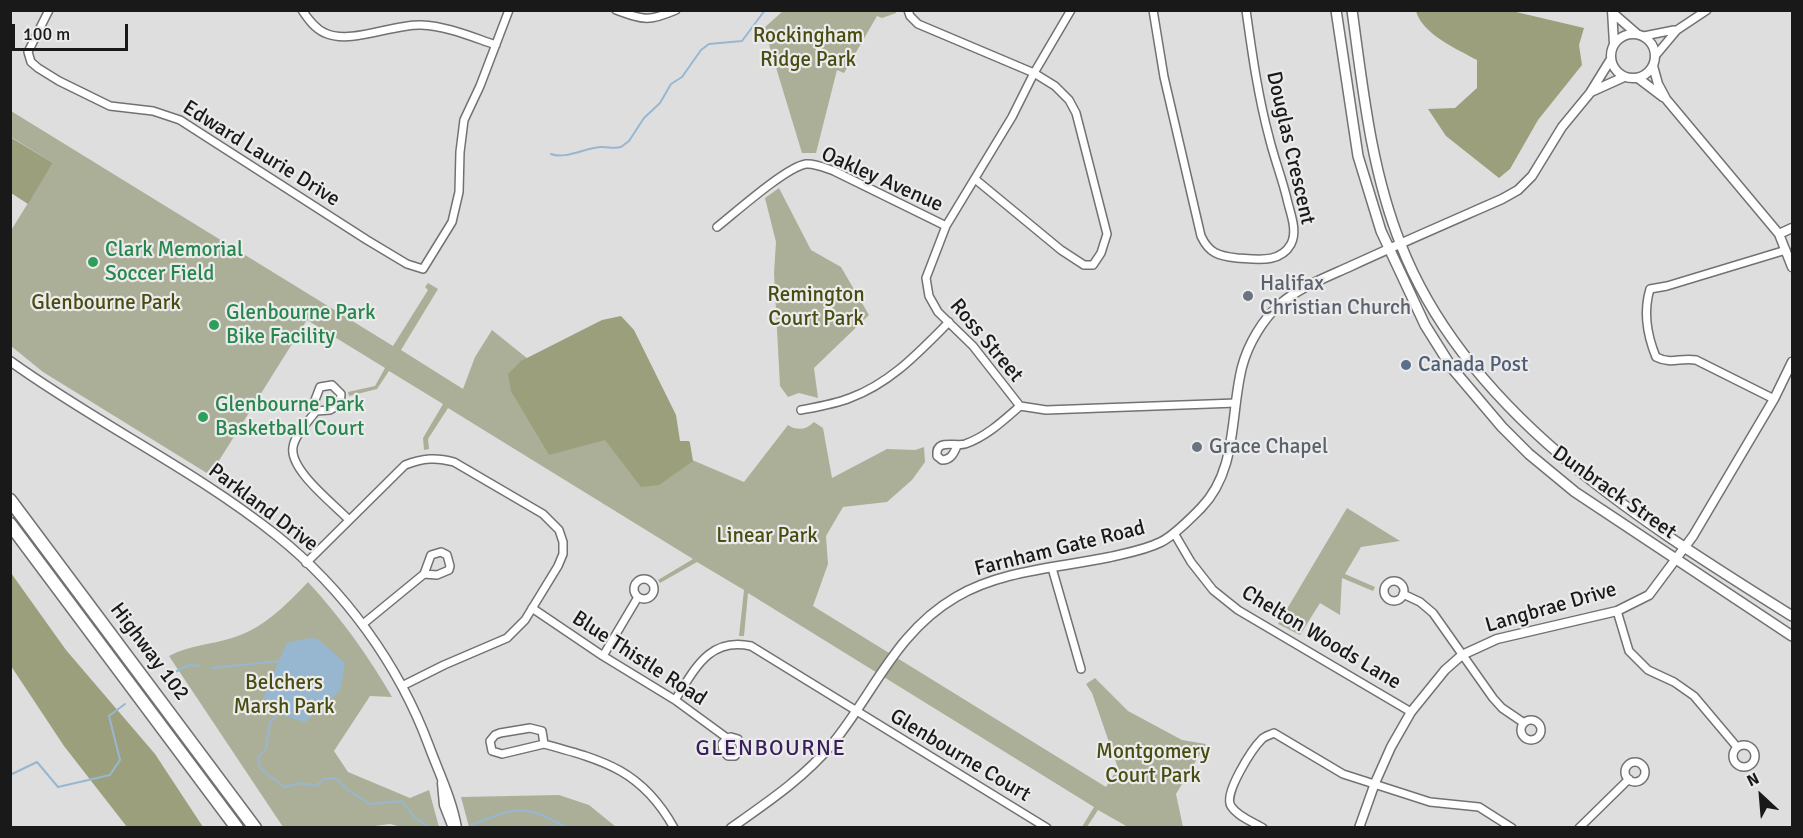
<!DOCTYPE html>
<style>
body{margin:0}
#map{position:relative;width:1803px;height:838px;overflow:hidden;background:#dededf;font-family:Signika,sans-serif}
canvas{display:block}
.frame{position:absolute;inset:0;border:12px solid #191919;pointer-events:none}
.north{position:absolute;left:1731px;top:766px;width:60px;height:60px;-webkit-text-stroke:4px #ebebec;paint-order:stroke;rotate:334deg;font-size:16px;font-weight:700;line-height:24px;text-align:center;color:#191919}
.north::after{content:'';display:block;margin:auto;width:21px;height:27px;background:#191919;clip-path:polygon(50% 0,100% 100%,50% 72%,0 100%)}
.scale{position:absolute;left:12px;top:24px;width:116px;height:27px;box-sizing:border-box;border:3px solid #191919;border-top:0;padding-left:8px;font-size:18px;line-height:21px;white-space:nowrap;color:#191919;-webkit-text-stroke:4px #ebebec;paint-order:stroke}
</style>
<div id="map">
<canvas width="1803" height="838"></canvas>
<div class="frame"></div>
<div class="north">N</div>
<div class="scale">100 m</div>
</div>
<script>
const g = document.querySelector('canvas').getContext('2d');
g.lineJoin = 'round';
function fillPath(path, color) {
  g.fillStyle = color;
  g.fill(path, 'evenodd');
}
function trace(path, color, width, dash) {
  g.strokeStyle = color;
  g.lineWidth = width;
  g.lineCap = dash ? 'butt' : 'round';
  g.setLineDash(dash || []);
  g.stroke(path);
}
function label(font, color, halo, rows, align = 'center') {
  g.font = font + ' Signika,sans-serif';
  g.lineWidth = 4.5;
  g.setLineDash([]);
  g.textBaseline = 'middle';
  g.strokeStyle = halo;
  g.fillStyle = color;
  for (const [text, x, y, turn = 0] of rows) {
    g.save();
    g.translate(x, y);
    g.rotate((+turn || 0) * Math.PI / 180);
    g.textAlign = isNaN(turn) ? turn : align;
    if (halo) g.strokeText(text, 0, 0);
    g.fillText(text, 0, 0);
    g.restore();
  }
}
fillPath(new Path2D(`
 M784,10L896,11V13L882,18L877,16L844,73L837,70L816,153H802L764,28Z
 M11,111L393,346L428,290L425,287L428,283L438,289L401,350L463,389L475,357L492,330L610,425L744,482L788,425C797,431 806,430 814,422L823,428L832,478L887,449L915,450L924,447L925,462L912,480L887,502L843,507L826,536L828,564L813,606L1106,787L1118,768L1092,693L1086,684L1095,678L1128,711L1182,740L1206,744L1176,794L1183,827H1128L1098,810L1087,827H1082L1094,807L748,593L744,636H739L744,590L697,562L660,583L658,580L693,559L448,408L428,439L429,449L424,450L423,438L443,404L389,371L377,389L349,396L348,392L375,386L385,368L307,320L210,475L43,372L11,346L10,232L53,163L11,137Z
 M779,188L811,250L841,267L869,315L814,368L818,398L799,393L788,397L780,386L774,273L776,242L765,198Z
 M1347,508L1400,541L1361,547L1345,574L1375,587L1373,591L1342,578L1340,615L1320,603L1300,635L1278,624Z
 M308,582C341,618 368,655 392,697L370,696L334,751L348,772L410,798L429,790L439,827H402L390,824L360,828L283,827L169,656C190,645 210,645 232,638C264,628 285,606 308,582Z
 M559,795L589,805L616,827H469L461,797Z`), '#acaf97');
fillPath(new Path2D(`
 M1416,11H1512L1584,28L1579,45L1582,65L1538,120L1510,169L1499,178L1446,136L1428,109L1455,108L1477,88V60C1457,49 1422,34 1416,11Z
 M10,137L53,163L28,204L11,193Z
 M621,316L634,330L676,415L680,441H689L690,443L693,461L659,485L641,487L605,440L549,455L511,391L508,374L521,361L602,320Z
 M11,573L66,650L155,754L203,827H127L64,746L11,666Z`), '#9b9f7c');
fillPath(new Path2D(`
 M309,638L318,639L345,663L340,691L305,722L284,716L263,698L287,643Z`), '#97b7d1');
trace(new Path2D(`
 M551,154C564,160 587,147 602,147C609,147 614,149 621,147L629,141L644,118L660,103L671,84L682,77L701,50L709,44L742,41L765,10
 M211,668L281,661
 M163,678L189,665L200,666
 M280,713L270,722L266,749L258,757L260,768L284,787L300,783L316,786L325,778L337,779L346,789L370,804L402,801L415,818L432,828
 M10,775L37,762L58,787L110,775L120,760L109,716L125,704
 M471,825C493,817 516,804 539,814C550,818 558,824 569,828`), '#97b7d1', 2);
const minor = new Path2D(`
 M49,10L28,52L31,62L38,68L59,81L110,106L153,111L180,120L367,240L407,264L423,269L452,222L459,192L460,152L464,120L480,86L509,10
 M302,10C308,19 315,29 325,33C351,45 392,24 421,25C447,26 472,37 496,45
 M616,10C644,20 648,22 676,10
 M908,10L910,16L918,24L1034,73L1055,86L1069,100L1076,113L1107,234L1101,253L1093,265H1084L1061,250L975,179
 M1071,10L1034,73L1012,117L946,226L926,278L929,296L938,312L973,346L1020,406L1046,410L1236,403
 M1153,10L1164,77L1201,236C1209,253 1218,256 1237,258C1256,259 1280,264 1291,244C1298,230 1290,213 1287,199C1282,178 1274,158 1269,137C1258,96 1252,53 1246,10
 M1644,36L1674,30
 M1656,55L1677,30L1707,10
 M717,227C735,213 786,167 806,164C815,163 825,168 834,171L946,226
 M1774,399L1696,360C1680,357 1672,365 1656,357C1647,335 1643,312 1650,289L1667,286L1786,250
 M801,410C817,407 835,404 850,398C891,383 919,352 949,322
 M316,411L330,410L340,404L341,394L332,385L320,387L315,400L316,411C309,421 295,434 293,447C289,470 334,504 349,520
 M957,446C954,453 951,460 942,460L937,456C935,438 955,447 965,444C986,437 1004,420 1020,406
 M1174,533L1191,562L1213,590L1238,610L1411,712
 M306,563L405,465C423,458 436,457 454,462L543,514L559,530L563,542V554L558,566L525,620L507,638L444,665L402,686
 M1052,568L1081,669
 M634 589a10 10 0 1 1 20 0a10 10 0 1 1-20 0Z
 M1384 591a10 10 0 1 1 20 0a10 10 0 1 1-20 0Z
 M1403,594L1420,602L1433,613L1493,698L1502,708L1524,723
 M532,608L603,656L675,700L727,738L731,737L738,739L741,748L735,756H728L723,751L722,744L727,738
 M1617,611L1629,651L1648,670L1674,682L1694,696L1737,747
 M363,624L424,574L431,555L441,552L447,555L450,566L449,570L437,575L424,574
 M603,656L638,597
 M675,700C695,669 709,637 751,646L1047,828
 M1521 730a10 10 0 1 1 20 0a10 10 0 1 1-20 0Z
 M530,728L542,731L544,744L502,754L492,751L490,741L495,735L500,733Z
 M544,744C603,760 642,770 674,828
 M1733 756a11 11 0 1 1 22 0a11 11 0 1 1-22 0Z
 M1625 772a10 10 0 1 1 20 0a10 10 0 1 1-20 0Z
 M1263,828C1253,822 1237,816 1231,806C1223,794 1252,749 1262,739C1265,736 1270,735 1274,733L1343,774L1430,802L1479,807L1512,828
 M1579,828L1629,779`);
const tertiary = new Path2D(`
 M1612,10L1614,44
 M1614,14L1637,34
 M1611 56a22 22 0 1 1 44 0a22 22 0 1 1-44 0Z
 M1653,66L1658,84L1666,99L1779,234L1792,267
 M1638,78L1663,97
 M1593,91L1624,77
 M1779,234L1792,228
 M10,361C96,423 193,469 276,535C344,589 399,665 429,746C439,773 452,799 457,828
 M442,783L444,805L453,828
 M731,828C768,802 805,777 833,743C875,691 896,632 956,597C1002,570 1058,568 1110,557C1127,553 1145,550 1161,542C1175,535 1190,519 1201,508C1238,470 1230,414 1242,367C1248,344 1263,319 1280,304C1300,287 1327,277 1351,266C1401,243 1452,221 1502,199L1518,190L1532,176L1562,127L1590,93L1611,59
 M1359,828L1375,783L1391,747L1411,712L1445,670L1462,655L1497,639L1617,611L1649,595L1693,536L1774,399L1792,362`);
const secondary = new Path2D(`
 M1336,10L1358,156L1381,231L1425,325L1452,368L1502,427L1529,454L1575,492L1792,636
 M1352,10C1363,90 1371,170 1401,245C1468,416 1644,523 1792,616`);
const motorway = new Path2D(`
 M10,500L255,828
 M10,524L237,828`);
trace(minor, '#727273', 10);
trace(tertiary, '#727273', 11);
trace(secondary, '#727273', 12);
trace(motorway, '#727273', 15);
trace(minor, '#fff', 7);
trace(tertiary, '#fff', 8);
trace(secondary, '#fff', 9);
trace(motorway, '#fff', 12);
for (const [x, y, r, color] of [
 [93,262,6,"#2e9e5b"],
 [1248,296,6,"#6b7280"],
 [214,325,6,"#2e9e5b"],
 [1406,365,6,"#5c6f8a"],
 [203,417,6,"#2e9e5b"],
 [1197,447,6,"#6b7280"]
]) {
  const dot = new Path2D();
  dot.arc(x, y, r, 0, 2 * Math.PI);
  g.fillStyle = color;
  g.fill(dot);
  trace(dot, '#ebebec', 2);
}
label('21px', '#494c10', '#ebebec', [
 ["Rockingham",808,36],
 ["Ridge Park",808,60],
 ["Remington",816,295],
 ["Court Park",816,319],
 ["Glenbourne Park",106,303],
 ["Linear Park",767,536],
 ["Belchers",284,683],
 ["Marsh Park",284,707],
 ["Montgomery",1153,752],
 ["Court Park",1153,776]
]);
label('21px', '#191919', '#ebebec', [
 ["Douglas Crescent",1290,148,77],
 ["Edward Laurie Drive",261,154,32],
 ["Oakley Avenue",882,180,24],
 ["Ross Street",986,341,50],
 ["Dunbrack Street",1614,493,35],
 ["Parkland Drive",263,508,37],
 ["Farnham Gate Road",1060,549,-14],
 ["Langbrae Drive",1551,608,-16],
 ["Chelton Woods Lane",1321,638,31],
 ["Highway 102",149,652,53],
 ["Blue Thistle Road",639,659,33],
 ["Glenbourne Court",960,756,31]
]);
label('21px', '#27864d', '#ebebec', [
 ["Clark Memorial",105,250],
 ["Soccer Field",105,274],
 ["Glenbourne Park",226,313],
 ["Bike Facility",226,337],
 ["Glenbourne Park",215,405],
 ["Basketball Court",215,429]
], 'left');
label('21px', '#5b616d', '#ebebec', [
 ["Halifax",1260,284],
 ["Christian Church",1260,308],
 ["Grace Chapel",1209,447]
], 'left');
label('21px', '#4e5e75', '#ebebec', [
 ["Canada Post",1418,365]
], 'left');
g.letterSpacing = '1.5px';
label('22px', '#381f59', '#ebebec', [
 ["GLENBOURNE",771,749]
]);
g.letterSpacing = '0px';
</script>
